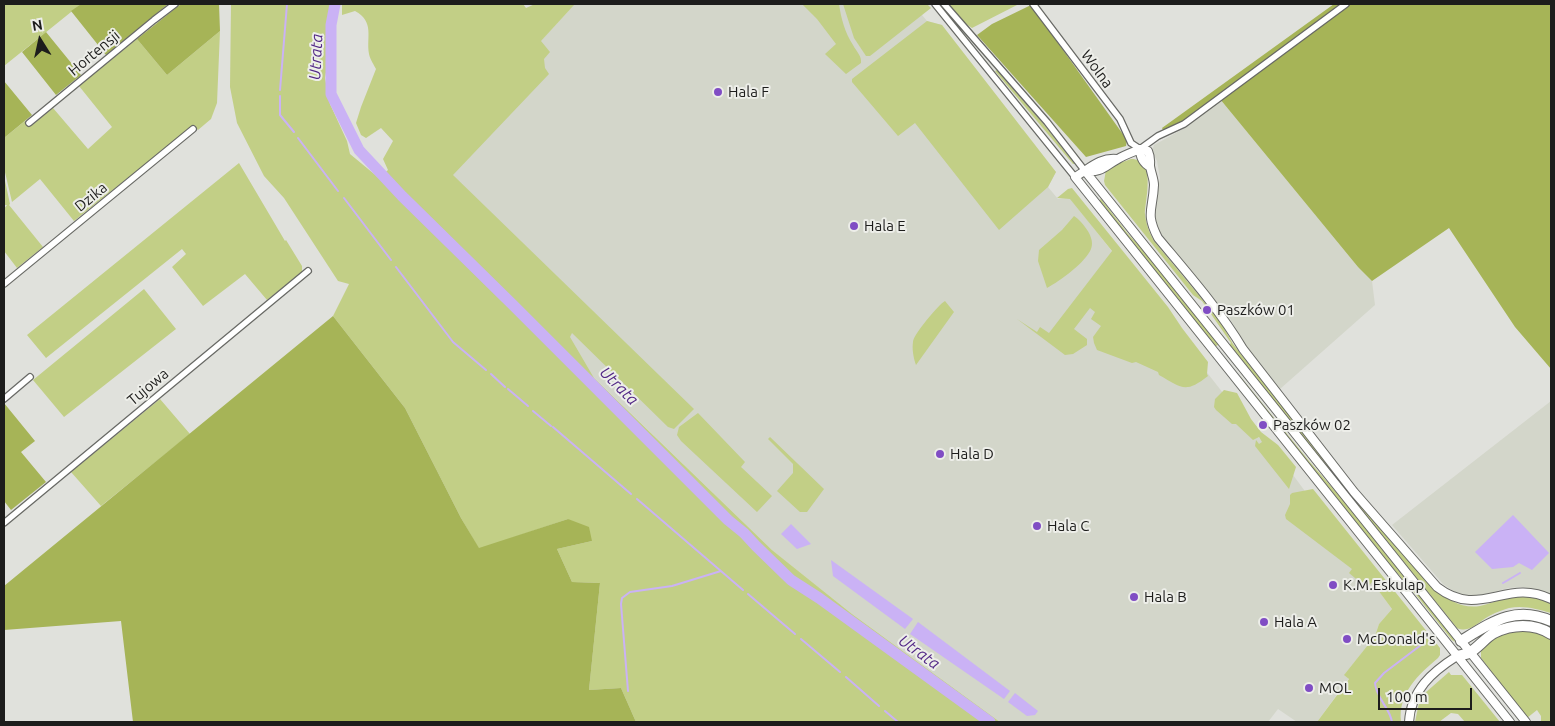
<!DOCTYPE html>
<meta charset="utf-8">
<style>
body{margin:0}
#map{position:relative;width:1555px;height:726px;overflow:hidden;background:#e0e1dc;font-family:Ubuntu,sans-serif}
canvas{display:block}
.frame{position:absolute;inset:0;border:5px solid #1d1d1c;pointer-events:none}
.north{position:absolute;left:15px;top:15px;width:50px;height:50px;-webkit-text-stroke:4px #edeee9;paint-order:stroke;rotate:350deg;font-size:14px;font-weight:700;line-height:20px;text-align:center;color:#1d1d1c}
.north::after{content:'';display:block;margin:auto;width:18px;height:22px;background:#1d1d1c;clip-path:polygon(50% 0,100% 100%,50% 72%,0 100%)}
.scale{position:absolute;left:1378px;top:688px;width:94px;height:22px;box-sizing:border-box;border:2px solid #1d1d1c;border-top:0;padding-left:6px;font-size:15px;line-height:18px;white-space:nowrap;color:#1d1d1c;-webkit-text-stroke:4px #edeee9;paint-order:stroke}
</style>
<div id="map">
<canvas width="1555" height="726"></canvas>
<div class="frame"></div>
<div class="north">N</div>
<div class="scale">100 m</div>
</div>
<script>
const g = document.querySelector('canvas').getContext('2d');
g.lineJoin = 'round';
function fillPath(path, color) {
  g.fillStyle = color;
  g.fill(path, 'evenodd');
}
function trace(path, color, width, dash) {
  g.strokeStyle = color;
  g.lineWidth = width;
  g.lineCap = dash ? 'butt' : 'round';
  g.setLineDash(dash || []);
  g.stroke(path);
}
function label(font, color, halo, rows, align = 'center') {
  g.font = font + ' Ubuntu,sans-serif';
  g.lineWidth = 4;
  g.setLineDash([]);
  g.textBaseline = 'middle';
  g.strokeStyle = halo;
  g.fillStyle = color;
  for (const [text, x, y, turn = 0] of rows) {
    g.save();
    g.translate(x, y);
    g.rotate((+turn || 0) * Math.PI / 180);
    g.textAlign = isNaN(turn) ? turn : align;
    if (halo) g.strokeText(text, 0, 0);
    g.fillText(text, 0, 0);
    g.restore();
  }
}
fillPath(new Path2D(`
 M575,4H913L927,21L942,25L968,72L1056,172L1048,187L1058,199L1070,198L1256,435L1279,456L1392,609L1379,624L1375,636L1345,674L1349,678L1317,722H1297L1278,709L1268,722H1000L852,614L772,550L549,334L405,186Z
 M1220,99L1358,267L1372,281L1375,305L1280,389L1243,342L1228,315L1191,273L1160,233L1155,220L1156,202L1160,178L1157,161L1152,151L1154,145L1185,128Z
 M1551,401V595L1540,590L1521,587L1509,588L1474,597L1458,594L1443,584L1392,525Z`), '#d3d6ca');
fillPath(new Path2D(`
 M4,4H81L4,66Z
 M231,4H332L327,67L325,78L330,104L347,141L350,154L379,178L388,170L383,159L393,141L381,128L366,138L361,135L356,123L361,107L376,69C374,65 370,59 369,54C366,37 375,22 355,11L342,15V4H523L526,8L535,4H575L541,41L550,52L544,59L545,68L549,74L453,175L694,409L674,429L668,427L572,333L570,337L594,378L772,550L852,614L1000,722H636L621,688L589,690L600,583L572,582L557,549L592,541L568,519L479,549L461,518L405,408L333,316L349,284L338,281L284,198L264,176L237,123L230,87Z
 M802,4H839C841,18 845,33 853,45C856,51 862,56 861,63L846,74L825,54L836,44L817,19Z
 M843,4H927L931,8L870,56H866L854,38Z
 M948,4H1019L972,28L963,22Z
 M927,21L942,25L1056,172L1048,187L999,230L915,123L898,136L852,82V79Z
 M220,31L217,103L211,119L198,130L194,125L74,221L40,179L12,202L4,168V138L25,121L31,126L53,108L88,149L112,127L79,86L137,39L167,75Z
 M997,70L1041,121L1075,164H1073L995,71Z
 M1131,159C1157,159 1145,200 1145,214C1146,224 1149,232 1154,241L1220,321L1233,344L1348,489L1435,589C1447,600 1463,609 1480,606C1494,603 1507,595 1522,596C1532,596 1542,600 1551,604V613C1537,609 1524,605 1509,608C1503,610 1496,612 1491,615C1479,621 1470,634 1457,628L1229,345L1231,343L1202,301L1193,295L1105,185L1104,181L1106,170L1117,164Z
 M239,163L285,241L286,240L302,266V272L267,300L245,274L203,306L172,267L186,254L182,249L46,358L27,335Z
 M4,176L10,204L9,205L43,247L17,268L4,251V209L7,205H4Z
 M1072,188L1168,307L1182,328L1208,362L1207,374L1208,376C1185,394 1182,388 1159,375L1158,372L1136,362L1132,363L1097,350L1094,343L1093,337L1101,326L1091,319L1095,312L1090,308L1074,329L1087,339V345L1073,354L1065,355L1017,319L1037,332L1040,327L1049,333L1112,251L1070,199L1057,198L1068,189Z
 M1101,199L1128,234L1148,255L1219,344L1215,347L1098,201Z
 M1074,216C1079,219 1082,223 1085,227C1090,233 1094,242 1091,249C1086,262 1060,281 1047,288L1038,261L1039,250L1062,230Z
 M144,289L176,329L64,417L33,380Z
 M945,301L954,312L916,365C913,357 912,348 913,342C913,335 939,304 945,301Z
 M1239,376H1240L1309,461L1355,514L1453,637L1455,642L1452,640L1413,591L1380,553Z
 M1224,390L1237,393L1251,419L1261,432L1278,445L1296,467L1289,489L1255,446L1256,440L1259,444L1262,442L1259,437L1253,440L1236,424H1232L1216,410L1214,407L1215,399Z
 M160,399L190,434L101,506L71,472Z
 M698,413L745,462L741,467L772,496L757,512L681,441L677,435L679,427Z
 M770,437L824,489L807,512H800L777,491L793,473V464L768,439Z
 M1313,489L1440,648V655L1438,658C1418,675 1398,693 1401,722H1317L1349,679L1344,675L1375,636L1379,624L1392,609L1372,582L1367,588L1349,573L1352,569L1286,519L1285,515L1290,504V495L1292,493Z
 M1527,629L1551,638V722H1541V716L1537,710L1527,718L1481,658V649L1502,633Z
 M1449,672L1451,675H1462L1500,722H1465L1458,714L1451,713L1439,722H1415L1419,703L1425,693Z`), '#c2cf86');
fillPath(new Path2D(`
 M81,4H168L106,55L71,11Z
 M181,4H219L220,31L167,75L137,39Z
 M1334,4H1343C1309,29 1275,53 1241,78C1222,93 1186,127 1163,130L1162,128Z
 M1348,4H1551V369L1515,327L1449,228L1372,281L1358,267L1220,99L1346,8Z
 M1031,5L1127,140L1126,146L1086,157L977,35L992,24Z
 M46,32L81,75L56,95L22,52Z
 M4,81L32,115L4,138Z
 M333,316L405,408L461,518L479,548L568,519L589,527L592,541L557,549L572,582L600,583L589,690L621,688L636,722H133L121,621L4,630V586Z
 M4,403L35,441L21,452L46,482L11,510L4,501Z`), '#a6b457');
fillPath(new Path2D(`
 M1513,515L1549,553L1532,570L1519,563L1513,567L1492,569L1475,552Z
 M791,524L811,544L797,549L781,534Z
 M831,560L913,619L905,629L833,576Z
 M918,622L1010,691L1004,699L910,634Z
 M1015,693L1038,711L1035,715L1027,716L1008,702Z`), '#cab2f5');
trace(new Path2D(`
 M280,90L287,4
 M280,96V115L294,132
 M298,138L338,191
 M344,198L391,260
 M396,267L453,342L486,370
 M491,374L505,387
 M508,389L528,406
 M533,411L551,426
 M553,427L631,494
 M637,499L743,590
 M1503,583L1520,573
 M748,594L795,634
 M801,639L840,672
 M846,677L879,706
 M628,691L621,604L622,598L630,592L672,586L721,571
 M885,711L898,722
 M1392,722C1390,708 1376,698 1375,683L1384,673L1421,645`), '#cab2f5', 2);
trace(new Path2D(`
 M335,4L331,25V94L359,150L402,196L513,305L728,520L744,533L756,546L791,580L819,598L990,722`), '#cab2f5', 11);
const street = new Path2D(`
 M935,4L1075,177
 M944,4L1047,122L1085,171
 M1033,4L1120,119L1131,143L1140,149L1158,136L1184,124L1346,4
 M29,123L154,20L175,4
 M4,284L193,129
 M4,399L30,377
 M4,523L308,271`);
const secondary = new Path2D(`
 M1140,149C1140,157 1143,163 1150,167
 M1117,159C1100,157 1089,169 1075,177L1510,722
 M1085,171C1102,173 1105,166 1118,159C1124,155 1133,152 1140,149L1148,151C1151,158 1150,160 1150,166C1151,173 1154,179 1154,185C1153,210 1145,213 1158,238C1188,274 1219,309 1243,349L1354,492L1437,587C1480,620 1506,577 1551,599
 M1085,171L1526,722
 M1409,722C1411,690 1432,672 1457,656`);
const highway = new Path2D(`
 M1461,641C1492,622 1515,605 1551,621
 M1457,656C1461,655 1466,654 1469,653C1478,648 1485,638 1494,633C1512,624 1534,623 1551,634`);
trace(street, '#686965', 8);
trace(secondary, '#686965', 10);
trace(highway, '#686965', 12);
trace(street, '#fff', 5.5);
trace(secondary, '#fff', 8);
trace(highway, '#fff', 10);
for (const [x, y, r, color] of [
 [718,92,5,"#804dc4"],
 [854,226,5,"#804dc4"],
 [1207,310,5,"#804dc4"],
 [1263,425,5,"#804dc4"],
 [940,454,5,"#804dc4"],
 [1037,526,5,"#804dc4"],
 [1333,585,5,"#804dc4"],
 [1134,597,5,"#804dc4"],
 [1264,622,5,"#804dc4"],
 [1347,639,5,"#804dc4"],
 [1309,688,5,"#804dc4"]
]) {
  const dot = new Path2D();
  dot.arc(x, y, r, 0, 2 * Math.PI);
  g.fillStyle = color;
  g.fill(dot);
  trace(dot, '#edeee9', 2);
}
label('15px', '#1d1d1c', '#edeee9', [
 ["Hortensji",94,53,-40],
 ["Wolna",1097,69,54],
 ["Dzika",91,197,-39],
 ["Tujowa",148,387,-40]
]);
label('15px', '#1d1d1c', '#edeee9', [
 ["Hala F",728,92],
 ["Hala E",864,226],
 ["Paszków 01",1217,310],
 ["Paszków 02",1273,425],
 ["Hala D",950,454],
 ["Hala C",1047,526],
 ["K.M.Eskulap",1343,585],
 ["Hala B",1144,597],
 ["Hala A",1274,622],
 ["McDonald's",1357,639],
 ["MOL",1319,688]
], 'left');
label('italic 16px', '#522786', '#edeee9', [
 ["Utrata",316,57,-87],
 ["Utrata",619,386,45],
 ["Utrata",919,652,36]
]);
</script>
